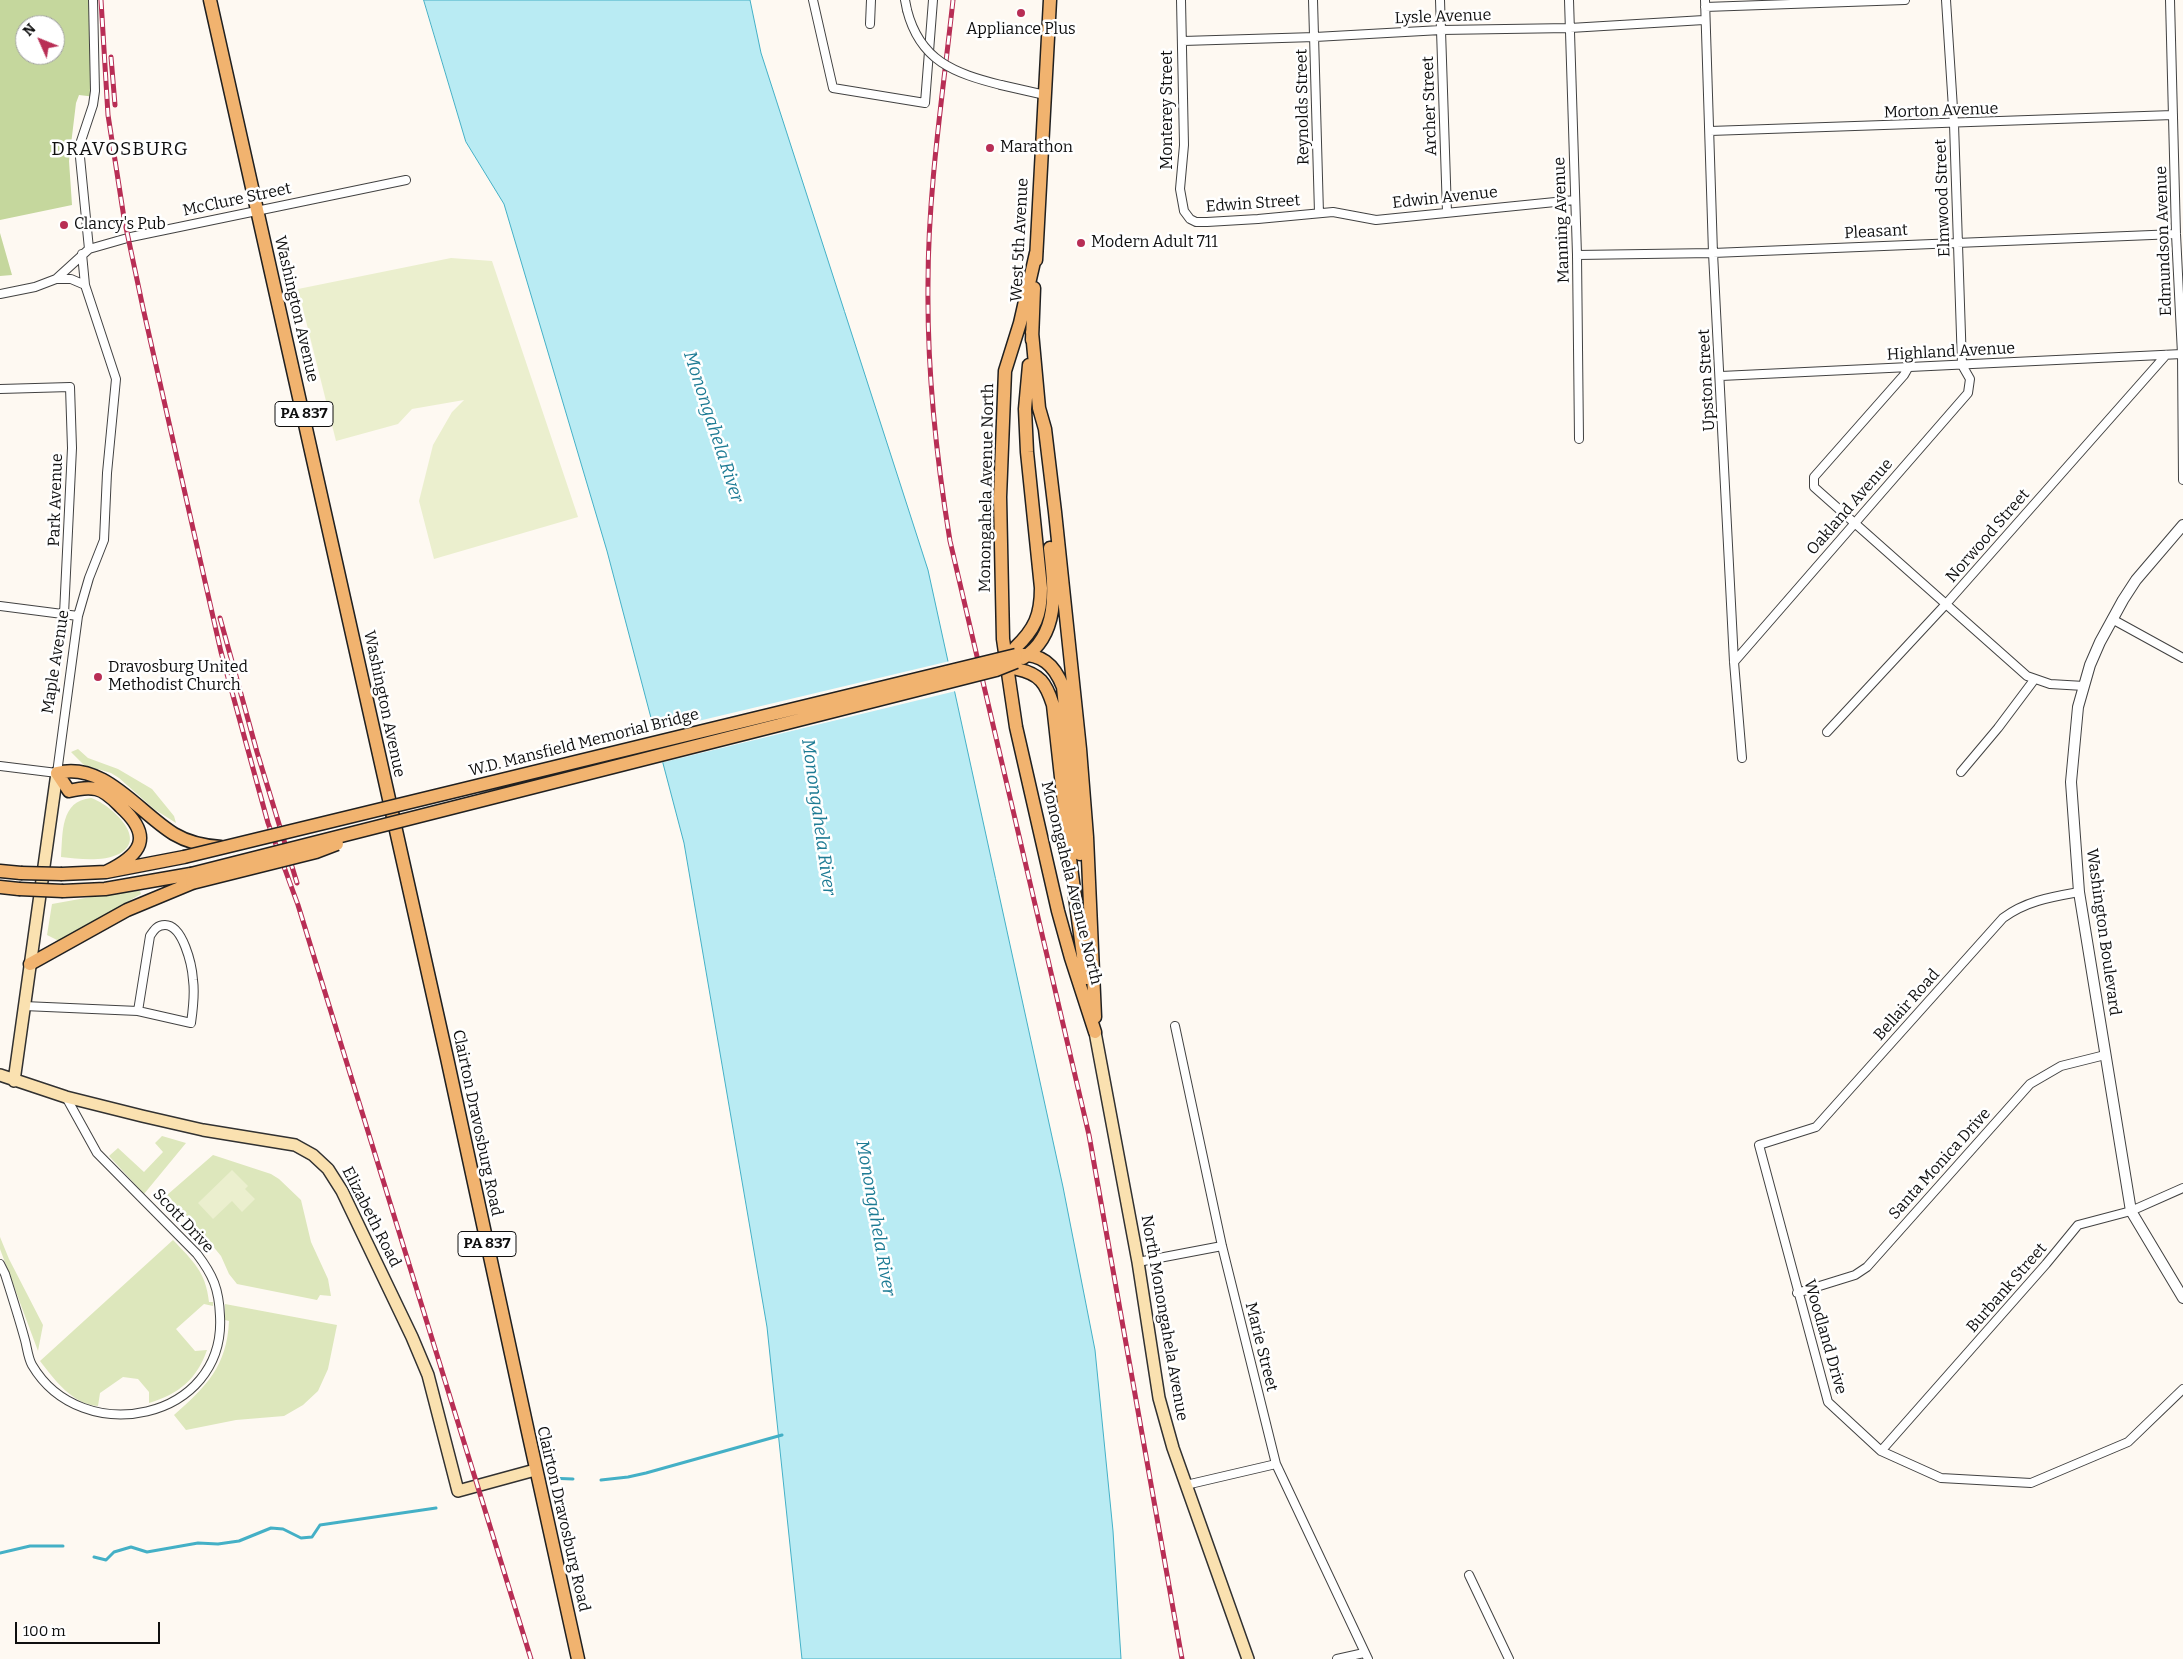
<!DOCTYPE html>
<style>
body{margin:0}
#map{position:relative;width:2183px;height:1659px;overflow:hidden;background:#fef9f2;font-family:Bitter,serif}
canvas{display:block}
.north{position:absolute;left:15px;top:15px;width:50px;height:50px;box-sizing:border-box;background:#fff;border:1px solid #9f9f9f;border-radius:50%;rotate:314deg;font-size:14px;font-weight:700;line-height:20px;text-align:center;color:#0f0f0f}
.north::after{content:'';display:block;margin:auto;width:18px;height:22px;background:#b82e55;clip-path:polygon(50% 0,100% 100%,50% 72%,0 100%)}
.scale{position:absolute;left:15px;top:1622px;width:145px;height:22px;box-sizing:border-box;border:2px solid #0f0f0f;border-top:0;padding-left:6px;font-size:15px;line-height:18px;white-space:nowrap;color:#0f0f0f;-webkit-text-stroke:4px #fff;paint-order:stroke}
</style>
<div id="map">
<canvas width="2183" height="1659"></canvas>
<div class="north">N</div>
<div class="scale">100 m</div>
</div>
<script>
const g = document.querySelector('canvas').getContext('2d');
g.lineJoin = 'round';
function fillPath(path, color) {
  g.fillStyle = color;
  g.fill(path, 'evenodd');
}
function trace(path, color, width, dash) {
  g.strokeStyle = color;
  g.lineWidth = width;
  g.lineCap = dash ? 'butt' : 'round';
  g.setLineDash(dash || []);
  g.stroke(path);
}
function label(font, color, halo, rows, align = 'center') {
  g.font = font + ' Bitter,serif';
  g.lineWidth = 5;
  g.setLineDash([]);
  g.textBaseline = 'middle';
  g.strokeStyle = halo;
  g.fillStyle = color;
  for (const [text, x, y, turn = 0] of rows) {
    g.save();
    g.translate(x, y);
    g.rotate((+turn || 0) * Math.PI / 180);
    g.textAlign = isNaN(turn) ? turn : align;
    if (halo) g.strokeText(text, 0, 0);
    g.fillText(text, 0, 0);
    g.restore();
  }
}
fillPath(new Path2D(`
 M78,749L88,758L118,769L152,789L174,816L176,823L154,809L119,778L111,773L84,765L71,752Z
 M91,798C108,803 150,838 119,854C102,862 79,859 61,857C63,833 60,801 91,798Z
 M135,889L137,891H140L141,894L59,941L47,935L52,904Z
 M162,1136L186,1143L144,1194L109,1156L118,1148L144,1172L163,1152L155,1143Z
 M213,1155L271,1174L279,1179L301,1200L311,1242L328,1279L331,1296L320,1295L317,1300L237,1284L229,1274L221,1256L198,1228L167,1195Z
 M0,1237L9,1259L43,1325L38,1351L0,1249Z
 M173,1240C193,1261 206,1272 209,1302H213V1306L204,1304L176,1329L195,1351L207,1350C197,1379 179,1394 149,1403V1392L138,1379L123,1377L100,1393L98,1406C73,1405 54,1379 40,1361Z
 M225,1304L337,1325L328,1369L318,1391L303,1405L284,1416L236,1420L186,1430L174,1415C206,1387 227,1366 229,1321L225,1320Z`), '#dde7bc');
fillPath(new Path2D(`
 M0,0H92L96,97L79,95L76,103L69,161L72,205L0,220ZM25,25H55V55H25Z
 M0,233L12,275L0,276Z`), '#c5d79d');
fillPath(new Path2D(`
 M451,258L492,261L578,517L434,559L419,501L433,445L452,412L464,400L412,409L398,424L336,441L298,289Z
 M232,1170L248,1186L245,1189L255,1199L242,1212L232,1201L213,1219L198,1203Z`), '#ebefce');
const water = new Path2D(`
 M424,0H750L761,53L928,570L1063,1187L1095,1350L1113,1531L1121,1659H802L767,1327L684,843L607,551L504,204L466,142Z`);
fillPath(water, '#b9ebf3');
trace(water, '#44b0c6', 1);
fillPath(new Path2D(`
 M950,661L956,691L660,763L652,732Z`), '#fef9f2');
trace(new Path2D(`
 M548,1478L573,1479
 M601,1480L628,1477L646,1473L782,1435
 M0,1553L30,1546H63
 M94,1557L106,1560L114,1552L131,1547L147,1552L198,1543L218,1544L239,1541L271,1528L283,1529L301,1538L312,1537L320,1525L436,1508`), '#44b0c6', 3);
const minor = new Path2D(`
 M813,0L833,88L925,103L933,0
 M905,0L907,10
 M1181,0L1184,145L1180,189L1184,211L1190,219L1196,222H1207L1258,219L1333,212L1376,220L1575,200
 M1313,0L1319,213
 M1440,0L1447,212
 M1569,0L1577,255L1579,439
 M1705,0L1713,253L1734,662L1742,758
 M2170,0L2176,234L2182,354L2183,480
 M1705,7L1905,0
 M870,24L871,0
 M1183,41L1315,37L1441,30L1570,28L1704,20
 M1001,85L1045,95
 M1710,131L2173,115
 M89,249L79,147L93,105L95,91L93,0
 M1577,255L1713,253L2176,234
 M56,279H71L85,285
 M0,294L35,287L56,279L89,249L131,237L406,180
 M1908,368L1904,375L1814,477V487L2027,676L2050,684L2084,686
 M1721,376L2182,354
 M0,389L70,387L72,448L64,614
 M0,606L78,616
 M2112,619L2183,658
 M1734,662L1968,393L1970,379L1962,365L1954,124L1946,0
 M1827,732L1946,604L2166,355
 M0,766L57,773L78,616L89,578L104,540L107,473L116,379L85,285L82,254
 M1961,772L1998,728L2034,680
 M2079,892C2051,897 2026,901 2003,918L1816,1127L1759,1145L1828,1402L1881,1451L1941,1478L2031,1483L2128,1442L2183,1389
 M24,1006L138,1011L191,1023C193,1009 195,994 193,980C192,965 183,925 165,925C157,925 154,930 150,936L138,1011
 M1175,1026L1222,1246L1276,1464L1368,1659
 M1138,1262L1222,1246
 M0,1264L5,1274C12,1296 19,1318 25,1340C27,1347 28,1358 32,1365C82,1450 226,1420 220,1316C219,1289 213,1275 197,1254L97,1153L66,1097
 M1797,1293L1855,1275L1867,1267L2030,1084L2061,1066L2105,1055
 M1881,1451L2046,1264L2078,1225L2131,1211L2183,1188
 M1186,1485L1276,1464
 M1469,1575L1509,1659
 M1337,1659L1364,1653`);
const tertiary = new Path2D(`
 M2183,525L2136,580L2123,600L2100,642L2090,665L2078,707L2071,782L2079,892L2131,1211L2183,1298`);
const secondary = new Path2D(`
 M1095,1032L1138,1262L1159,1398L1173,1448L1248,1659
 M0,1075L66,1097L142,1116L203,1130L295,1145L313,1155L328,1169L342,1191L412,1337L428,1375L458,1491L535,1470
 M14,1081L57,773`);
const primary = new Path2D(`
 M210,0C288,353 369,705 447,1058C491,1258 533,1459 578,1659
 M1036,253L1020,323L1005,371L1000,497L1003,639L1016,727L1058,911L1071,958L1095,1032
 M1036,260L1050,0
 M1032,332L1039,408L1045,429L1055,512L1080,749L1087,837L1095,1017
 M1032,340L1034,288
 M1015,648C1035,629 1041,615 1041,588L1027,452L1025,409L1029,365
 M1016,655C1041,653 1054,664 1063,687L1080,854
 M1023,658C1061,634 1054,586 1050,548
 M1017,669C1040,674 1046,683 1053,705L1071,867L1086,978
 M0,871L21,873
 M106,872C141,855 154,837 121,807C114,800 106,791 96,789C87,787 77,789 69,791L57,773C104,761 138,812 174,834C189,843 204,846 221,847
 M62,874L106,872L184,857
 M0,887L19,889
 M63,891L105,889L191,874
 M30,964L127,910L192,883`);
trace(minor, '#424242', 10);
trace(tertiary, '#424242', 12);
trace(secondary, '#313131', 14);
trace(primary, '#202020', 15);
trace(minor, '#fff', 8);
trace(tertiary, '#fff', 10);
trace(secondary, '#fae1b0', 11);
trace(primary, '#f1b36f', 12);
const rail = new Path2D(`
 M101,0L108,115L124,218L143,308L221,652L268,823L298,905L531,1659
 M953,0C943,94 928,189 928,284C927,370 936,456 950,541L1089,1135L1182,1659
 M111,57L115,105
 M220,618L257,752L297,883`);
trace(rail, '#b82e55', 5);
trace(rail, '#fff', 3, [9]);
const minorBridge = new Path2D(`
 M907,10C920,61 954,73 1001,85`);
const primaryBridge = new Path2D(`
 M184,857L1016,655
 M21,873L62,874
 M191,874L996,670L1016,662
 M192,883L316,852L337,844
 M19,889L63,891`);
trace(minorBridge, '#424242', 10, []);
trace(primaryBridge, '#202020', 15, []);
trace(minorBridge, '#fff', 8);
trace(primaryBridge, '#f1b36f', 12);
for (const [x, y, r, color] of [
 [1021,13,5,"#b82e55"],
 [990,148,5,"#b82e55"],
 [64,225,5,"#b82e55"],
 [1081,243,5,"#b82e55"],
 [98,677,5,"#b82e55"]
]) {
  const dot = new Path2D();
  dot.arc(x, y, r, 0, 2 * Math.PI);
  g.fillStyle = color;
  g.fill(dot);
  trace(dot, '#fff', 2);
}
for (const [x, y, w] of [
 [304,414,58],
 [487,1244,58]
]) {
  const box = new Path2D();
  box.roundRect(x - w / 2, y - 12.5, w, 25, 4);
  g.fillStyle = '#fff';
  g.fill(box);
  trace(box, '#0f0f0f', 1);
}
label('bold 15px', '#0f0f0f', null, [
 ["PA 837",304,414],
 ["PA 837",487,1244]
]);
label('16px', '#0f0f0f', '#fff', [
 ["Lysle Avenue",1443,17,-2],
 ["Archer Street",1430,106,-92],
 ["Reynolds Street",1303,107,-91],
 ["Monterey Street",1168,110,-90],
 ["Morton Avenue",1941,111,-2],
 ["Edwin Avenue",1445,198,-6],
 ["Elmwood Street",1943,198,-92],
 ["McClure Street",237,200,-12],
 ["Edwin Street",1253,204,-4],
 ["Manning Avenue",1562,220,-92],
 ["Pleasant",1876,232,-3],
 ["West 5th Avenue",1020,240,-87],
 ["Edmundson Avenue",2164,241,-92],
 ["Washington Avenue",296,309,77],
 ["Highland Avenue",1951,352,-3],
 ["Upston Street",1707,380,-93],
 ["Monongahela Avenue North",987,488,-89],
 ["Park Avenue",56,500,-88],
 ["Oakland Avenue",1850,507,-49],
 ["Norwood Street",1988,536,-49],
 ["Maple Avenue",56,662,-81],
 ["Washington Avenue",384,704,78],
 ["W.D. Mansfield Memorial Bridge",584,743,-14],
 ["Monongahela Avenue North",1071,883,76],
 ["Washington Boulevard",2103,932,82],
 ["Bellair Road",1907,1005,-48],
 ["Clairton Dravosburg Road",477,1123,78],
 ["Santa Monica Drive",1940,1164,-48],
 ["Elizabeth Road",371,1217,63],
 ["Scott Drive",183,1221,47],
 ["Burbank Street",2007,1288,-49],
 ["North Monongahela Avenue",1164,1318,80],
 ["Woodland Drive",1825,1337,74],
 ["Marie Street",1261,1347,76],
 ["Clairton Dravosburg Road",563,1519,77]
]);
label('16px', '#0f0f0f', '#fff', [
 ["Appliance Plus",1021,30,"center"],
 ["Marathon",1000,148],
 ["Clancy's Pub",74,225],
 ["Modern Adult 711",1091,243],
 ["Dravosburg United",108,668],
 ["Methodist Church",108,686]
], 'left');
label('italic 18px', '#1d7b94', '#fff', [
 ["Monongahela River",713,427,72],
 ["Monongahela River",818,817,82],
 ["Monongahela River",875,1218,80]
]);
g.letterSpacing = '1px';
label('19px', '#0f0f0f', '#fff', [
 ["DRAVOSBURG",120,150]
]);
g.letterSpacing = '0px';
</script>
